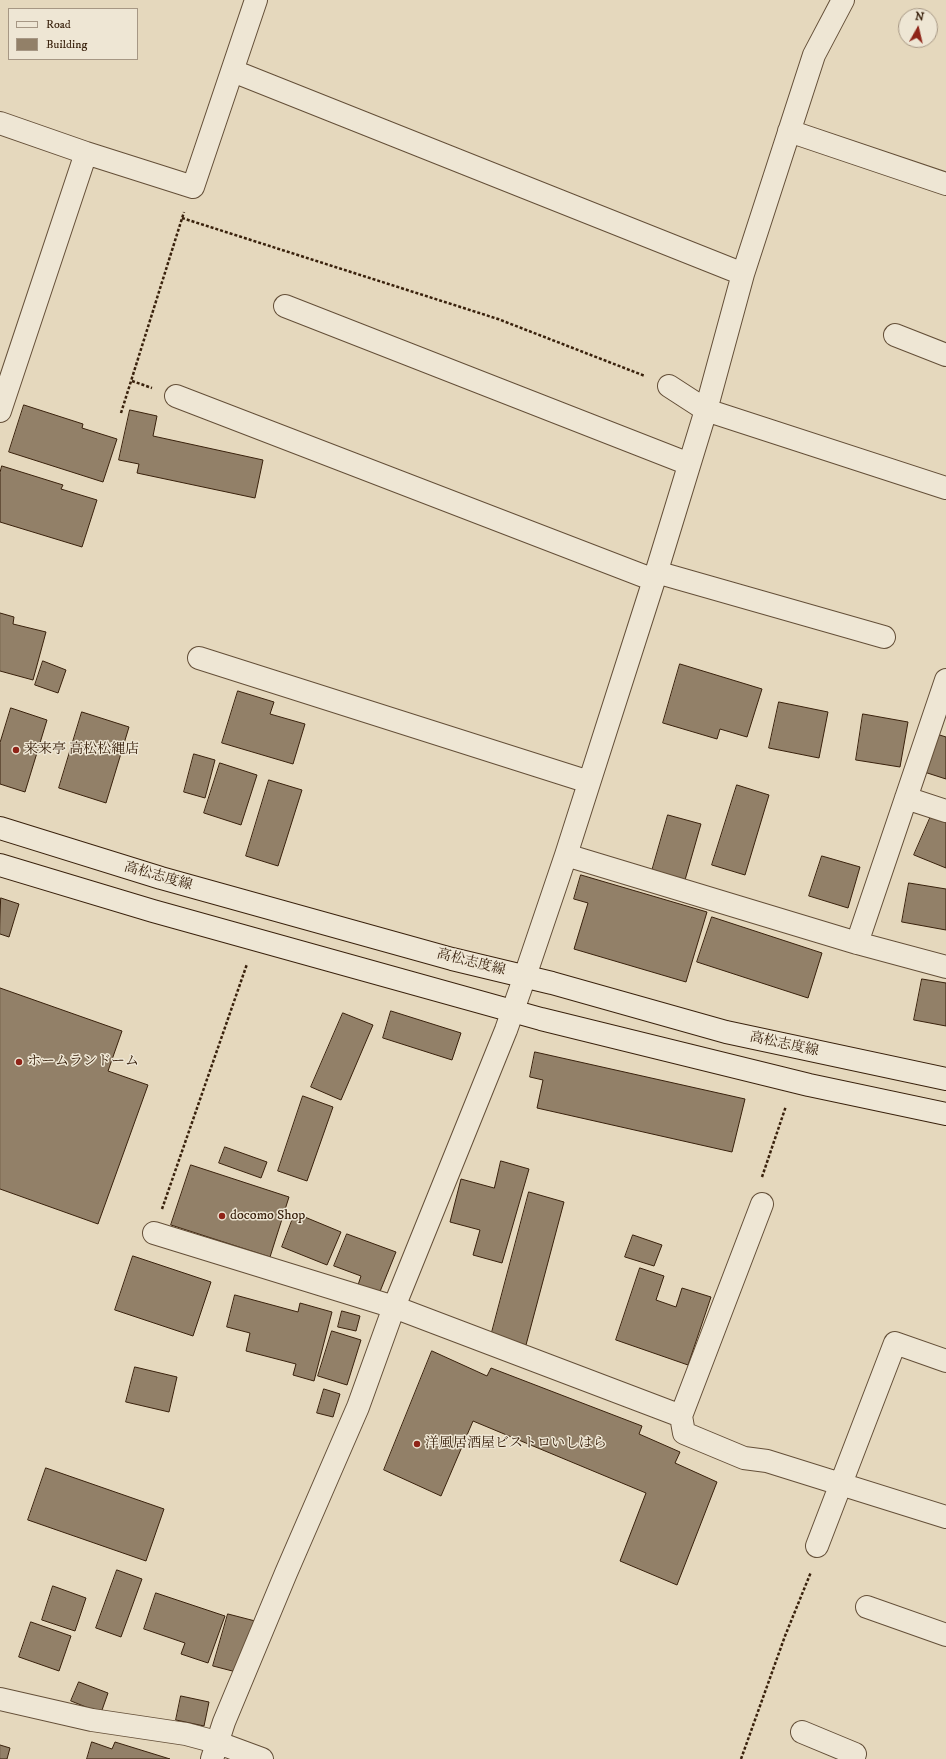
<!DOCTYPE html>
<meta charset="utf-8">
<style>
body{margin:0}
#map{position:relative;width:946px;height:1759px;overflow:hidden;background:#e5d8bd;font-family:"IM FELL DW Pica",serif}
canvas{display:block}
.legend{position:absolute;left:8px;top:8px;width:130px;height:52px;box-sizing:border-box;background:#eee6d4;border:1px solid #a69784;margin:0;padding:5px 7px;list-style:none;font-size:12px;color:#39210c}
.legend li{display:flex;align-items:center;gap:8px;height:20px}
.legend b{width:20px;border:1px solid #a69784}
.north{position:absolute;left:898px;top:8px;width:40px;height:40px;box-sizing:border-box;background:#eee6d4;border:1px solid #a69784;border-radius:50%;rotate:8deg;font-size:11px;font-weight:700;line-height:16px;text-align:center;color:#39210c}
.north::after{content:'';display:block;margin:auto;width:14px;height:18px;background:#8f2418;clip-path:polygon(50% 0,100% 100%,50% 72%,0 100%)}
</style>
<div id="map">
<canvas width="946" height="1759"></canvas>
<ul class="legend">
<li><b style="height:5px;background:#eee6d4"></b>Road</li>
<li><b style="height:11px;background:#928068"></b>Building</li>
</ul>
<div class="north">N</div>
</div>
<script>
const g = document.querySelector('canvas').getContext('2d');
g.lineJoin = 'round';
function fillPath(path, color) {
  g.fillStyle = color;
  g.fill(path, 'evenodd');
}
function trace(path, color, width, dash) {
  g.strokeStyle = color;
  g.lineWidth = width;
  g.lineCap = dash ? 'butt' : 'round';
  g.setLineDash(dash || []);
  g.stroke(path);
}
function label(font, color, halo, rows, align = 'center') {
  g.font = font + ' "IM FELL DW Pica","Noto Serif JP",serif';
  g.lineWidth = 3;
  g.setLineDash([]);
  g.textBaseline = 'middle';
  g.strokeStyle = halo;
  g.fillStyle = color;
  for (const [text, x, y, turn = 0] of rows) {
    g.save();
    g.translate(x, y);
    g.rotate((+turn || 0) * Math.PI / 180);
    g.textAlign = isNaN(turn) ? turn : align;
    if (halo) g.strokeText(text, 0, 0);
    g.fillText(text, 0, 0);
    g.restore();
  }
}
const building = new Path2D(`
 M24,405L83,424L82,428L117,439L103,482L9,452Z
 M130,410L157,416L153,436L263,460L255,498L137,473L139,464L119,460Z
 M2,466L63,485L61,489L97,500L82,547L0,522V473Z
 M0,613L14,617L13,624L46,632L33,680L0,671Z
 M43,661L66,670L58,693L35,685Z
 M680,664L762,689L747,737L720,729L717,739L663,723Z
 M238,691L274,702L270,714L305,724L293,764L222,743Z
 M779,702L828,712L819,758L769,748Z
 M11,708L47,720L25,792L0,784V743Z
 M82,712L129,727L106,803L59,788Z
 M863,714L908,722L900,767L856,760Z
 M930,732L946,737V779L918,770Z
 M194,754L215,760L205,798L184,792Z
 M220,763L257,775L241,825L204,813Z
 M269,780L302,790L278,866L246,856Z
 M737,785L769,795L745,875L712,865Z
 M668,815L701,824L685,880L652,871Z
 M931,816L946,822V868L914,855Z
 M822,856L860,867L848,908L809,896Z
 M581,875L707,912L686,982L574,949L588,903L574,899Z
 M909,883L946,889V930L902,922Z
 M1,898L19,904L9,937L0,934Z
 M712,917L822,953L808,998L697,962Z
 M922,979L946,983V1026L914,1020Z
 M0,988L122,1031L108,1071L148,1085L98,1224L0,1189Z
 M391,1011L461,1033L452,1060L383,1038Z
 M343,1013L373,1025L341,1100L311,1087Z
 M535,1052L745,1099L732,1152L537,1108L543,1080L530,1077Z
 M303,1096L333,1107L307,1181L278,1171Z
 M225,1147L267,1162L261,1178L219,1163Z
 M501,1161L529,1169L502,1263L473,1255L480,1230L450,1222L461,1179L494,1188Z
 M191,1165L289,1197L270,1257L171,1225Z
 M529,1192L564,1202L526,1345L491,1336Z
 M295,1213L341,1232L327,1265L282,1247Z
 M347,1234L396,1252L379,1294L358,1285L361,1276L334,1266Z
 M633,1235L662,1245L654,1266L625,1257Z
 M133,1256L211,1282L193,1336L115,1310Z
 M640,1268L664,1276L656,1300L676,1307L682,1288L711,1297L688,1365L616,1340Z
 M235,1295L298,1312L300,1303L332,1312L314,1381L293,1375L296,1364L246,1351L250,1333L227,1327Z
 M342,1311L360,1316L356,1331L338,1327Z
 M332,1331L361,1340L347,1385L318,1376Z
 M432,1351L487,1376L491,1368L642,1426L639,1434L680,1452L675,1463L717,1482L677,1585L620,1561L646,1493L473,1421L441,1496L384,1470Z
 M135,1367L177,1377L169,1412L126,1402Z
 M324,1389L340,1394L333,1417L317,1413Z
 M46,1468L164,1509L146,1561L28,1520Z
 M117,1570L142,1579L121,1637L96,1628Z
 M53,1586L86,1598L75,1631L42,1620Z
 M156,1593L225,1616L208,1663L181,1654L185,1643L144,1629Z
 M228,1614L259,1622L244,1674L213,1666Z
 M31,1622L71,1636L59,1671L19,1657Z
 M79,1682L108,1693L101,1713L71,1701Z
 M181,1696L209,1702L204,1726L176,1720Z
 M92,1742L112,1749L115,1742L170,1759H87Z
 M0,1745L10,1748L7,1759H0Z`);
fillPath(building, '#928068');
trace(building, '#39210c', 1);
const minor = new Path2D(`
 M233,71L743,274
 M0,123L86,153L193,187L256,0
 M789,131L946,184
 M285,306L689,464
 M895,335L946,355
 M669,386L706,410L946,488
 M176,396L654,580
 M0,411L86,153
 M656,572L884,637
 M199,658L589,782
 M906,798L946,811
 M566,855L857,943L946,967
 M857,943L946,680
 M154,1233L394,1307L681,1416L762,1204
 M681,1416L684,1433L744,1458L767,1461L946,1517
 M817,1546L895,1343L946,1361
 M867,1607L946,1635
 M0,1699L92,1720L186,1734L216,1742L262,1759
 M802,1732L855,1754
 M212,1759L224,1722L286,1573L358,1407L394,1307L506,1030L525,976L566,855L654,580L706,410L743,274L814,55L843,0`);
const secondary = new Path2D(`
 M0,828L161,878L452,959L552,983L726,1032L946,1079
 M0,865L153,911L541,1019L809,1085L946,1114`);
trace(minor, '#644f38', 24);
trace(secondary, '#39210c', 24);
trace(new Path2D(`
 M182,218L498,319L645,376
 M132,381L152,388
 M121,413L184,212
 M762,1177L786,1106
 M162,1209L247,964
 M741,1759L785,1636L811,1572`), '#39210c', 2.5, [3, 2]);
trace(minor, '#eee6d4', 22);
trace(secondary, '#eee6d4', 22);
for (const [x, y, r, color] of [
 [16,750,4,"#8f2418"],
 [19,1062,4,"#8f2418"],
 [222,1216,4,"#8f2418"],
 [417,1444,4,"#8f2418"]
]) {
  const dot = new Path2D();
  dot.arc(x, y, r, 0, 2 * Math.PI);
  g.fillStyle = color;
  g.fill(dot);
  trace(dot, '#eee6d4', 1.5);
}
label('14px', '#39210c', '#eee6d4', [
 ["来来亭 高松松縄店",24,750],
 ["ホームランドーム",27,1062],
 ["docomo Shop",230,1216],
 ["洋風居酒屋ビストロいしはら",425,1444]
], 'left');
label('14px', '#39210c', '#eee6d4', [
 ["高松志度線",158,877,16],
 ["高松志度線",471,963,14],
 ["高松志度線",784,1045,12]
]);
</script>
